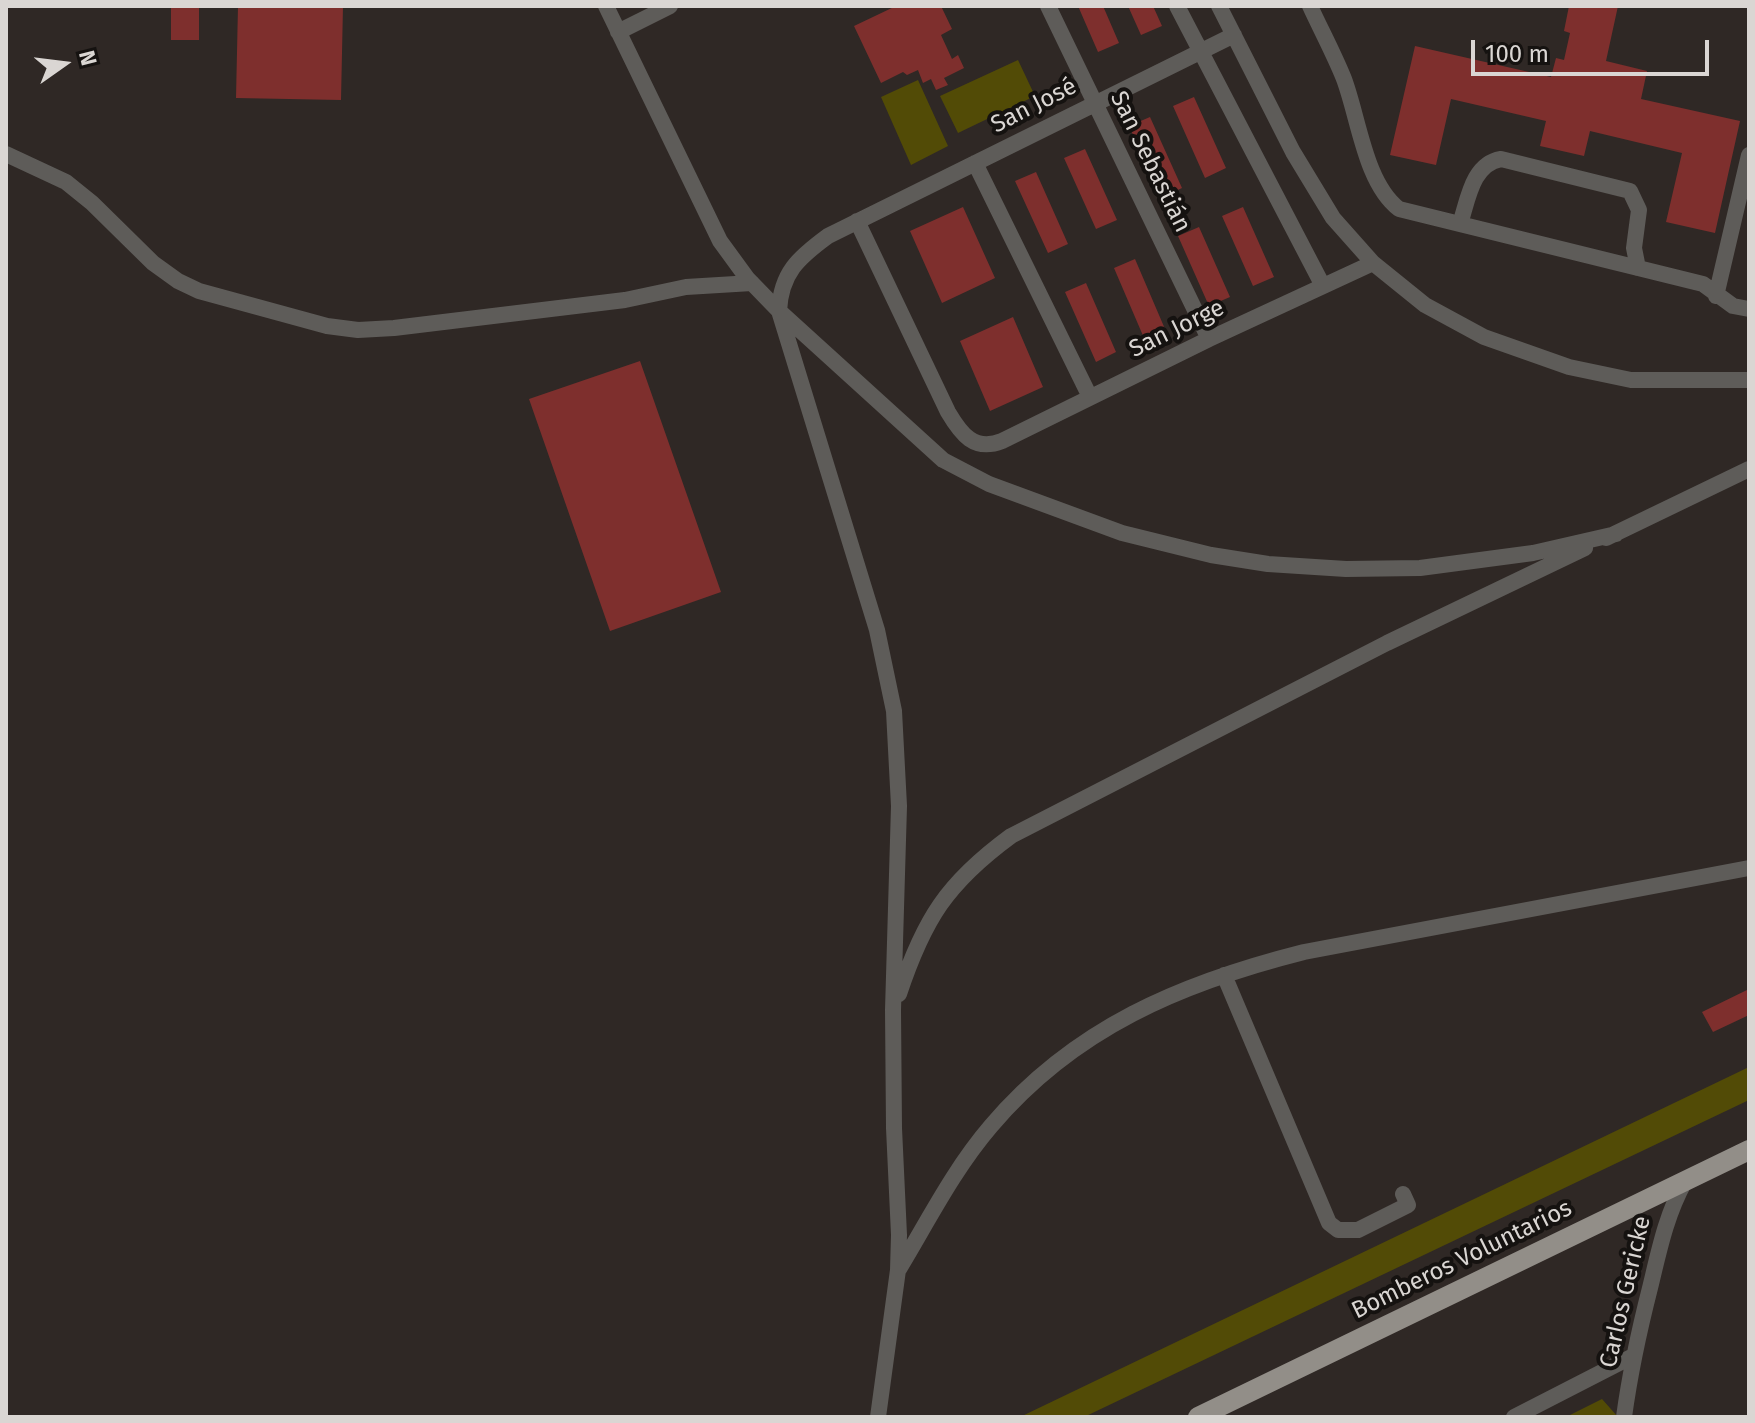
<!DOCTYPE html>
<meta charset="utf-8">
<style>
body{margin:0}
#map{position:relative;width:1755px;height:1423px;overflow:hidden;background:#2f2825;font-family:"Fira Sans",sans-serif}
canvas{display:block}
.frame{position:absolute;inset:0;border:8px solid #dad6d3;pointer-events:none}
.north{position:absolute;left:24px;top:24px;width:80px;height:80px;-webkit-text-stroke:6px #151210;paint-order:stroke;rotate:76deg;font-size:22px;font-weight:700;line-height:32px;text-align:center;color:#dad6d3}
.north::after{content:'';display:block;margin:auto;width:28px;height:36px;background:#dad6d3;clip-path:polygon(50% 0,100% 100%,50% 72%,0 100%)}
.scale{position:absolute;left:1471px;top:40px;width:238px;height:36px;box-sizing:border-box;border:4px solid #dad6d3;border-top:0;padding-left:10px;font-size:24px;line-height:28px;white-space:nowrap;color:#dad6d3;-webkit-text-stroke:6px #151210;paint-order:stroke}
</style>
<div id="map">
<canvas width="1755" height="1423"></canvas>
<div class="frame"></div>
<div class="north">N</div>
<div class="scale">100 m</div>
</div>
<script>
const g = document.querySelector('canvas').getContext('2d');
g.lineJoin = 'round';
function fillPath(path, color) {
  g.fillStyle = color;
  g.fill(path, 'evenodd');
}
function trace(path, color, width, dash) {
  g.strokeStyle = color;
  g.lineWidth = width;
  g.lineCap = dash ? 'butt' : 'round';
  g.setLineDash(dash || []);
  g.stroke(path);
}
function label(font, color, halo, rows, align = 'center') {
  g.font = font + ' "Fira Sans",sans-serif';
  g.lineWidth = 8;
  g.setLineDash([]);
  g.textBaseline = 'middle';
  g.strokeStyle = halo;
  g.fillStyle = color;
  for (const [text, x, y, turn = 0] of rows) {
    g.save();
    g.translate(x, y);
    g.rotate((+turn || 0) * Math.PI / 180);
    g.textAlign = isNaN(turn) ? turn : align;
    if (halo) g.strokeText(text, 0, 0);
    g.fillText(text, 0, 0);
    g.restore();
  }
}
fillPath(new Path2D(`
 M1018,60L1035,96L958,133L940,96Z
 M918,80L948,146L911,165L881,97Z
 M1749,1067V1100L1084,1417H1020Z
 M1602,1399L1618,1417H1566Z`), '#524b06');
fillPath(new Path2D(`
 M171,6H199V40H171Z
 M238,6H343L341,100L236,98Z
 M896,6H941L952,29L941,35L952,59L958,55L964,68L944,78L948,85L936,90L931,79L923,83L918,70L907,75L903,72L881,83L854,26Z
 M1078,6H1103L1119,43L1098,52Z
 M1128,6H1153L1162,26L1141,35Z
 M1569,6H1618L1606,61L1647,71L1641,99L1740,121L1715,233L1666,222L1682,153L1590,131L1584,156L1540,146L1546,121L1451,99L1436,165L1390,155L1415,46L1551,77L1556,58L1564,60L1570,33L1564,31Z
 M1194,97L1226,168L1205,178L1173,106Z
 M1150,117L1182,188L1161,198L1129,126Z
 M1085,149L1117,220L1096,229L1064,158Z
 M1036,172L1068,244L1048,253L1015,181Z
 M963,207L995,278L942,303L910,231Z
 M1243,207L1274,277L1253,286L1222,216Z
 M1199,227L1230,297L1209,306L1178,236Z
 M1135,259L1165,329L1144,338L1114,268Z
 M1086,283L1116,352L1096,362L1065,292Z
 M1013,317L1043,387L990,411L960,341Z
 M640,361L721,592L610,631L529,399Z
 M1749,989V1015L1713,1032L1702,1012Z`), '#7e2f2d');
trace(new Path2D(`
 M606,6L720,241L747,278L779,311L943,460L989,484L1122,533L1211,555L1268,564L1346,569L1420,568L1533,553L1616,534
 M1048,6L1209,339
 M1177,6L1323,286
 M1219,6L1293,152L1333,218L1373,263L1425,305L1484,337L1569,367L1631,380H1749
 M1310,6C1321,30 1334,54 1344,79C1359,119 1365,183 1399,209L1703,284L1733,306L1749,309
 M618,32L670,6
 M6,154L66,182L92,203L153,263L178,281L199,291L327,326L358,330L394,328L625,300L686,287L752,283
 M975,163L1090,397
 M857,221L948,412C961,434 974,452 1002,441L1209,339L1373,263
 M1460,224C1468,200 1472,164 1501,159L1630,191L1639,210L1634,248L1638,268
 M1716,296L1749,155
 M1606,538L1749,469
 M1224,975L1329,1223L1338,1230H1358L1408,1205L1403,1194
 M899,994C924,919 947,883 1011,836L1387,643L1585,548
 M899,1269C928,1221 954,1169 991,1126C1074,1028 1181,983 1304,952L1749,868
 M878,1417L898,1270L899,1235L894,1128L893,1010L899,806L894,711L877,630L779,311C781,273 798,258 828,236L1234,35
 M1514,1417L1633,1356
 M1624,1417C1630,1373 1639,1331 1650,1288C1659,1251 1666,1215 1685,1181`), '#5e5c59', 16);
trace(new Path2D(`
 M1198,1417L1749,1150`), '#928e88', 20);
label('24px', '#dad6d3', '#151210', [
 ["San José",1034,106,-27],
 ["San Sebastián",1150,162,64],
 ["San Jorge",1177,329,-26],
 ["Bomberos Voluntarios",1462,1260,-26],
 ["Carlos Gericke",1626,1292,-77]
]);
</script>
